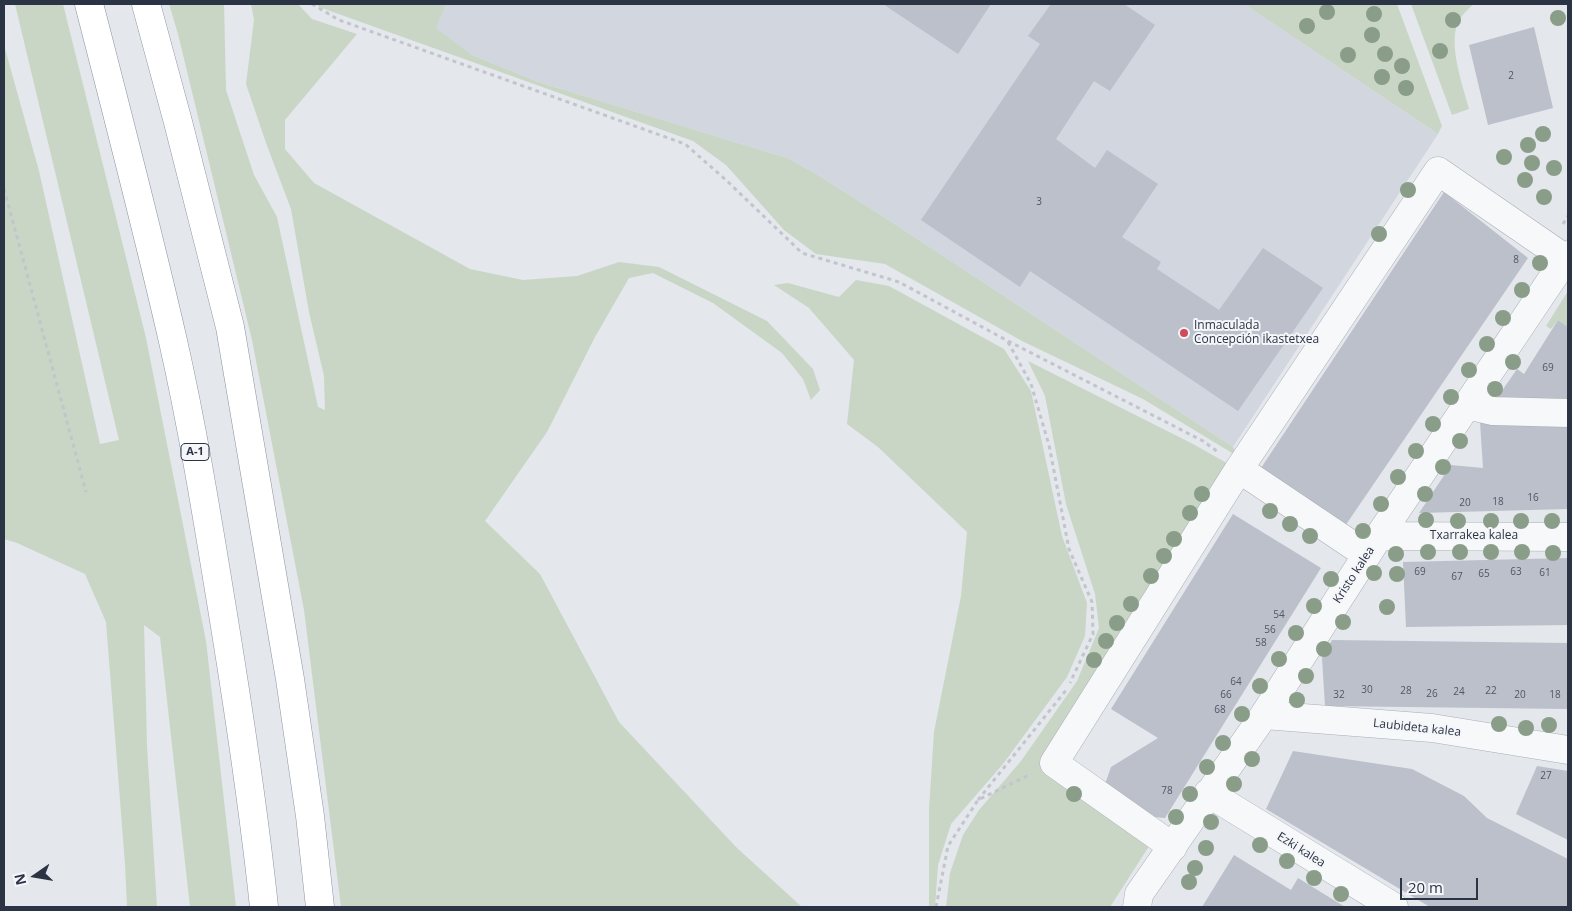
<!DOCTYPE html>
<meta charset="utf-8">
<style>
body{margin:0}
#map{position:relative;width:1572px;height:911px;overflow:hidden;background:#e4e7ec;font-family:"Open Sans",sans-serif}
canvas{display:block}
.frame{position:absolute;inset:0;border:5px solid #2b3445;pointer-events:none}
.north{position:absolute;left:10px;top:851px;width:50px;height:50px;-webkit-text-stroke:4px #f4f6f9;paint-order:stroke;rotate:257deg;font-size:14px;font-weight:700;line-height:20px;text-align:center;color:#2b3445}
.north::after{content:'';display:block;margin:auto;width:18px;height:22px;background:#2b3445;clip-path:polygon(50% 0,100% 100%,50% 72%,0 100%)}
.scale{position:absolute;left:1400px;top:878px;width:78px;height:22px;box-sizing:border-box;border:2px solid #2b3445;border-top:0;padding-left:6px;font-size:15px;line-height:18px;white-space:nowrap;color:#2b3445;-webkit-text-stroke:4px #f4f6f9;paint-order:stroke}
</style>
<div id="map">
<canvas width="1572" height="911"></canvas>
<div class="frame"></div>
<div class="north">N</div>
<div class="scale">20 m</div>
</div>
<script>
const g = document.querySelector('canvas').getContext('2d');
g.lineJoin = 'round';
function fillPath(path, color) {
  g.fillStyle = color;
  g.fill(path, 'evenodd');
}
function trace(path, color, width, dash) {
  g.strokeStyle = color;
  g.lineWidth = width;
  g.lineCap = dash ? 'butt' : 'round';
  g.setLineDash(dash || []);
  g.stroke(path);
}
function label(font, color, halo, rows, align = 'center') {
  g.font = font + ' "Open Sans",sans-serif';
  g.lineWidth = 4;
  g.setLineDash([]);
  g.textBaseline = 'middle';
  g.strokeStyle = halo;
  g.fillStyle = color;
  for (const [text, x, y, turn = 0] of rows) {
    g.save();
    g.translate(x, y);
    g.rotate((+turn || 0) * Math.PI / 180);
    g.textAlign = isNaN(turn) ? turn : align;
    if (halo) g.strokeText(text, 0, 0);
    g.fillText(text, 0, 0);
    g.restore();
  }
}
fillPath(new Path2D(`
 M446,4H1244L1438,134L1233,447L887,219L813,172L787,158L538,82L472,55L435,28Z`), '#d2d6de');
fillPath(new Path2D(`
 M15,4H63L146,338L206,641L236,907H190L160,637L144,625L147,746L157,907H127L125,864L106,622L85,574L17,543L4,539V45L39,171L100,444L119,440Z
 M169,4H224L226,90L254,175L277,217L318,407L325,410L324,376L309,312L291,209L266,143L246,84L254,20L251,4H298L312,19L357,34L285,120V149L314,183L470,269L523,280L577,276L619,262L659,267L767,321L813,369L820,390L811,400L803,379L782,353L713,303L653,273L629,278L595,337L547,432L485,521L540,574L619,722L737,848L802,907H341L304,610L252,340L178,34Z
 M317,4H446L436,28L472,55L538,82L787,158L813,172L887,219L1233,447L1237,456L1143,399L1022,341L885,264L816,254L784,230L726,165L693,141L319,7Z
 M1244,4H1397L1442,126L1438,134Z
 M1411,4H1474C1467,10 1460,16 1457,25C1449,48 1463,86 1469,109L1452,115Z
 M856,280L889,286L1004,349L1031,391L1062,536L1087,603L1085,636L1067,677L1003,764L951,824L938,865L935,907H929V809L934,732L961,596L967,532L878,447L847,424L854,360L809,308L774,285L788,283L839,297Z
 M1568,291V327L1558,320L1551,329L1546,326Z
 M1028,361L1193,444L1232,466L1039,762L1055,775L1153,840L1110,907H946L950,873L963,835L979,810L1021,761L1077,681L1099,628L1095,594L1066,504L1045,396Z`), '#c9d6c5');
fillPath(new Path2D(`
 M883,4H991L958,54Z
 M1051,4H1124L1155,25L1110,91L1094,81L1056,139L1095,168L1107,150L1158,184L1122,237L1161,262L1157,269L1219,310L1263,248L1323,288L1238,411L1030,271L1020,287L921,220L1040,44L1028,36Z
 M1534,27L1553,108L1488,125L1469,45Z
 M1444,192L1528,258L1345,526L1261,468Z
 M1558,320L1568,327V399L1497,398L1517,369L1524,374Z
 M1480,422L1568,424V509L1419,513L1451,465L1483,468Z
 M1233,514L1321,568L1165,818L1143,816L1104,787L1111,767L1158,738L1111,709Z
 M1568,558V625L1406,627L1403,562Z
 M1332,640L1568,643V709L1325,706L1322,658Z
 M1293,751L1412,769L1464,796L1487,818L1568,859V907H1430L1266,809Z
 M1537,766L1568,771V840L1516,814Z
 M1234,855L1291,890L1298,878L1345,907H1202Z`), '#bbc0ca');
const minor = new Path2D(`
 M1467,405L1493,411L1568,413
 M1239,469L1367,555
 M1379,536L1568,537
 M1264,715L1432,728L1568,750
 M1208,793L1394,907
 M1173,847L1054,763L1239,469L1438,171L1566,259
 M1137,907L1139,894L1264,715L1379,536L1568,255`);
const highway = new Path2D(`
 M89,4C118,116 147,228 173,341C192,425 206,510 220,596C237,699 253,803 264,907
 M146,4L178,122L230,327L290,679L310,816L320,907`);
trace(minor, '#a9aeb7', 29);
trace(highway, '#8b94a3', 29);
trace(new Path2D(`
 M312,4L339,20L685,144L726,180L802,253L899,282L1008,341L1203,441L1218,452
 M4,189L86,492
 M1563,224L1568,216
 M1008,342L1031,384L1049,445L1069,549L1092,602L1093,634L1070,683
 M978,800L1067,689
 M936,907L948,846L978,800L1031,774`), '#c2c5cb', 3, [4, 4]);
trace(minor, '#f7f8fa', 28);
trace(highway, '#fff', 28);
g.fillStyle = '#899d89';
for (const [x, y] of [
 [1327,12],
 [1374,14],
 [1558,18],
 [1453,20],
 [1307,26],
 [1372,35],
 [1440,51],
 [1385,54],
 [1348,55],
 [1402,66],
 [1382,77],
 [1406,88],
 [1543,134],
 [1528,145],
 [1504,157],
 [1532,163],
 [1554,168],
 [1525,180],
 [1408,190],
 [1544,197],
 [1379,234],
 [1540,263],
 [1522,290],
 [1503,318],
 [1487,344],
 [1513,362],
 [1469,370],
 [1495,389],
 [1451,397],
 [1433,424],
 [1460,441],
 [1416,451],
 [1443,467],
 [1398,477],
 [1202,494],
 [1425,494],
 [1381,504],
 [1270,511],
 [1190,513],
 [1426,520],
 [1458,521],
 [1491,521],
 [1521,521],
 [1552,521],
 [1290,524],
 [1363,531],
 [1310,536],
 [1174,539],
 [1428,552],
 [1460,552],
 [1491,552],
 [1522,552],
 [1553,553],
 [1396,554],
 [1164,556],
 [1374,573],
 [1397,574],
 [1151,576],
 [1331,579],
 [1131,604],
 [1314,606],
 [1387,607],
 [1343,622],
 [1117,623],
 [1296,633],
 [1106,641],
 [1324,649],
 [1279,659],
 [1094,660],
 [1306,676],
 [1260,686],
 [1297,700],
 [1242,714],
 [1499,724],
 [1549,725],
 [1526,728],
 [1223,743],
 [1252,759],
 [1207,767],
 [1234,784],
 [1074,794],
 [1190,794],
 [1176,817],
 [1211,822],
 [1260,845],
 [1206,848],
 [1287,861],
 [1195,868],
 [1314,878],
 [1189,882],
 [1341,894]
]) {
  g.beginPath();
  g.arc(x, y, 8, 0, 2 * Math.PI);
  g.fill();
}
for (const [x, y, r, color] of [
 [1184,333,5,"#d1495b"]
]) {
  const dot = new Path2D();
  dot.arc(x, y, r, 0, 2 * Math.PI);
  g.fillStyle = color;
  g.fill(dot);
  trace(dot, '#f4f6f9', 2);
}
label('10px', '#4f5766', null, [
 ["2",1511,76],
 ["3",1039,202],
 ["8",1516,260],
 ["69",1548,368],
 ["16",1533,498],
 ["18",1498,502],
 ["20",1465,503],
 ["69",1420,572],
 ["63",1516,572],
 ["61",1545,573],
 ["65",1484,574],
 ["67",1457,577],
 ["54",1279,615],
 ["56",1270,630],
 ["58",1261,643],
 ["64",1236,682],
 ["30",1367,690],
 ["28",1406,691],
 ["22",1491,691],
 ["24",1459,692],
 ["26",1432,694],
 ["66",1226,695],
 ["32",1339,695],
 ["20",1520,695],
 ["18",1555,695],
 ["68",1220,710],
 ["27",1546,776],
 ["78",1167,791]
]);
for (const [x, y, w] of [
 [195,452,28]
]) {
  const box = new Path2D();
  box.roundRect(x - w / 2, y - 8.5, w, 17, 4);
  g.fillStyle = '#f4f6f9';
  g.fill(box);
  trace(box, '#2b3445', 1);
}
label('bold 11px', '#2b3445', null, [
 ["A-1",195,452]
]);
label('12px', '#2b3445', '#f4f6f9', [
 ["Inmaculada",1194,326],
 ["Concepción ikastetxea",1194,340]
], 'left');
label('12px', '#2b3445', '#f4f6f9', [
 ["Txarrakea kalea",1474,536],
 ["Kristo kalea",1354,575,-57],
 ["Laubideta kalea",1417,728,6],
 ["Ezki kalea",1301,850,32]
]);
</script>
